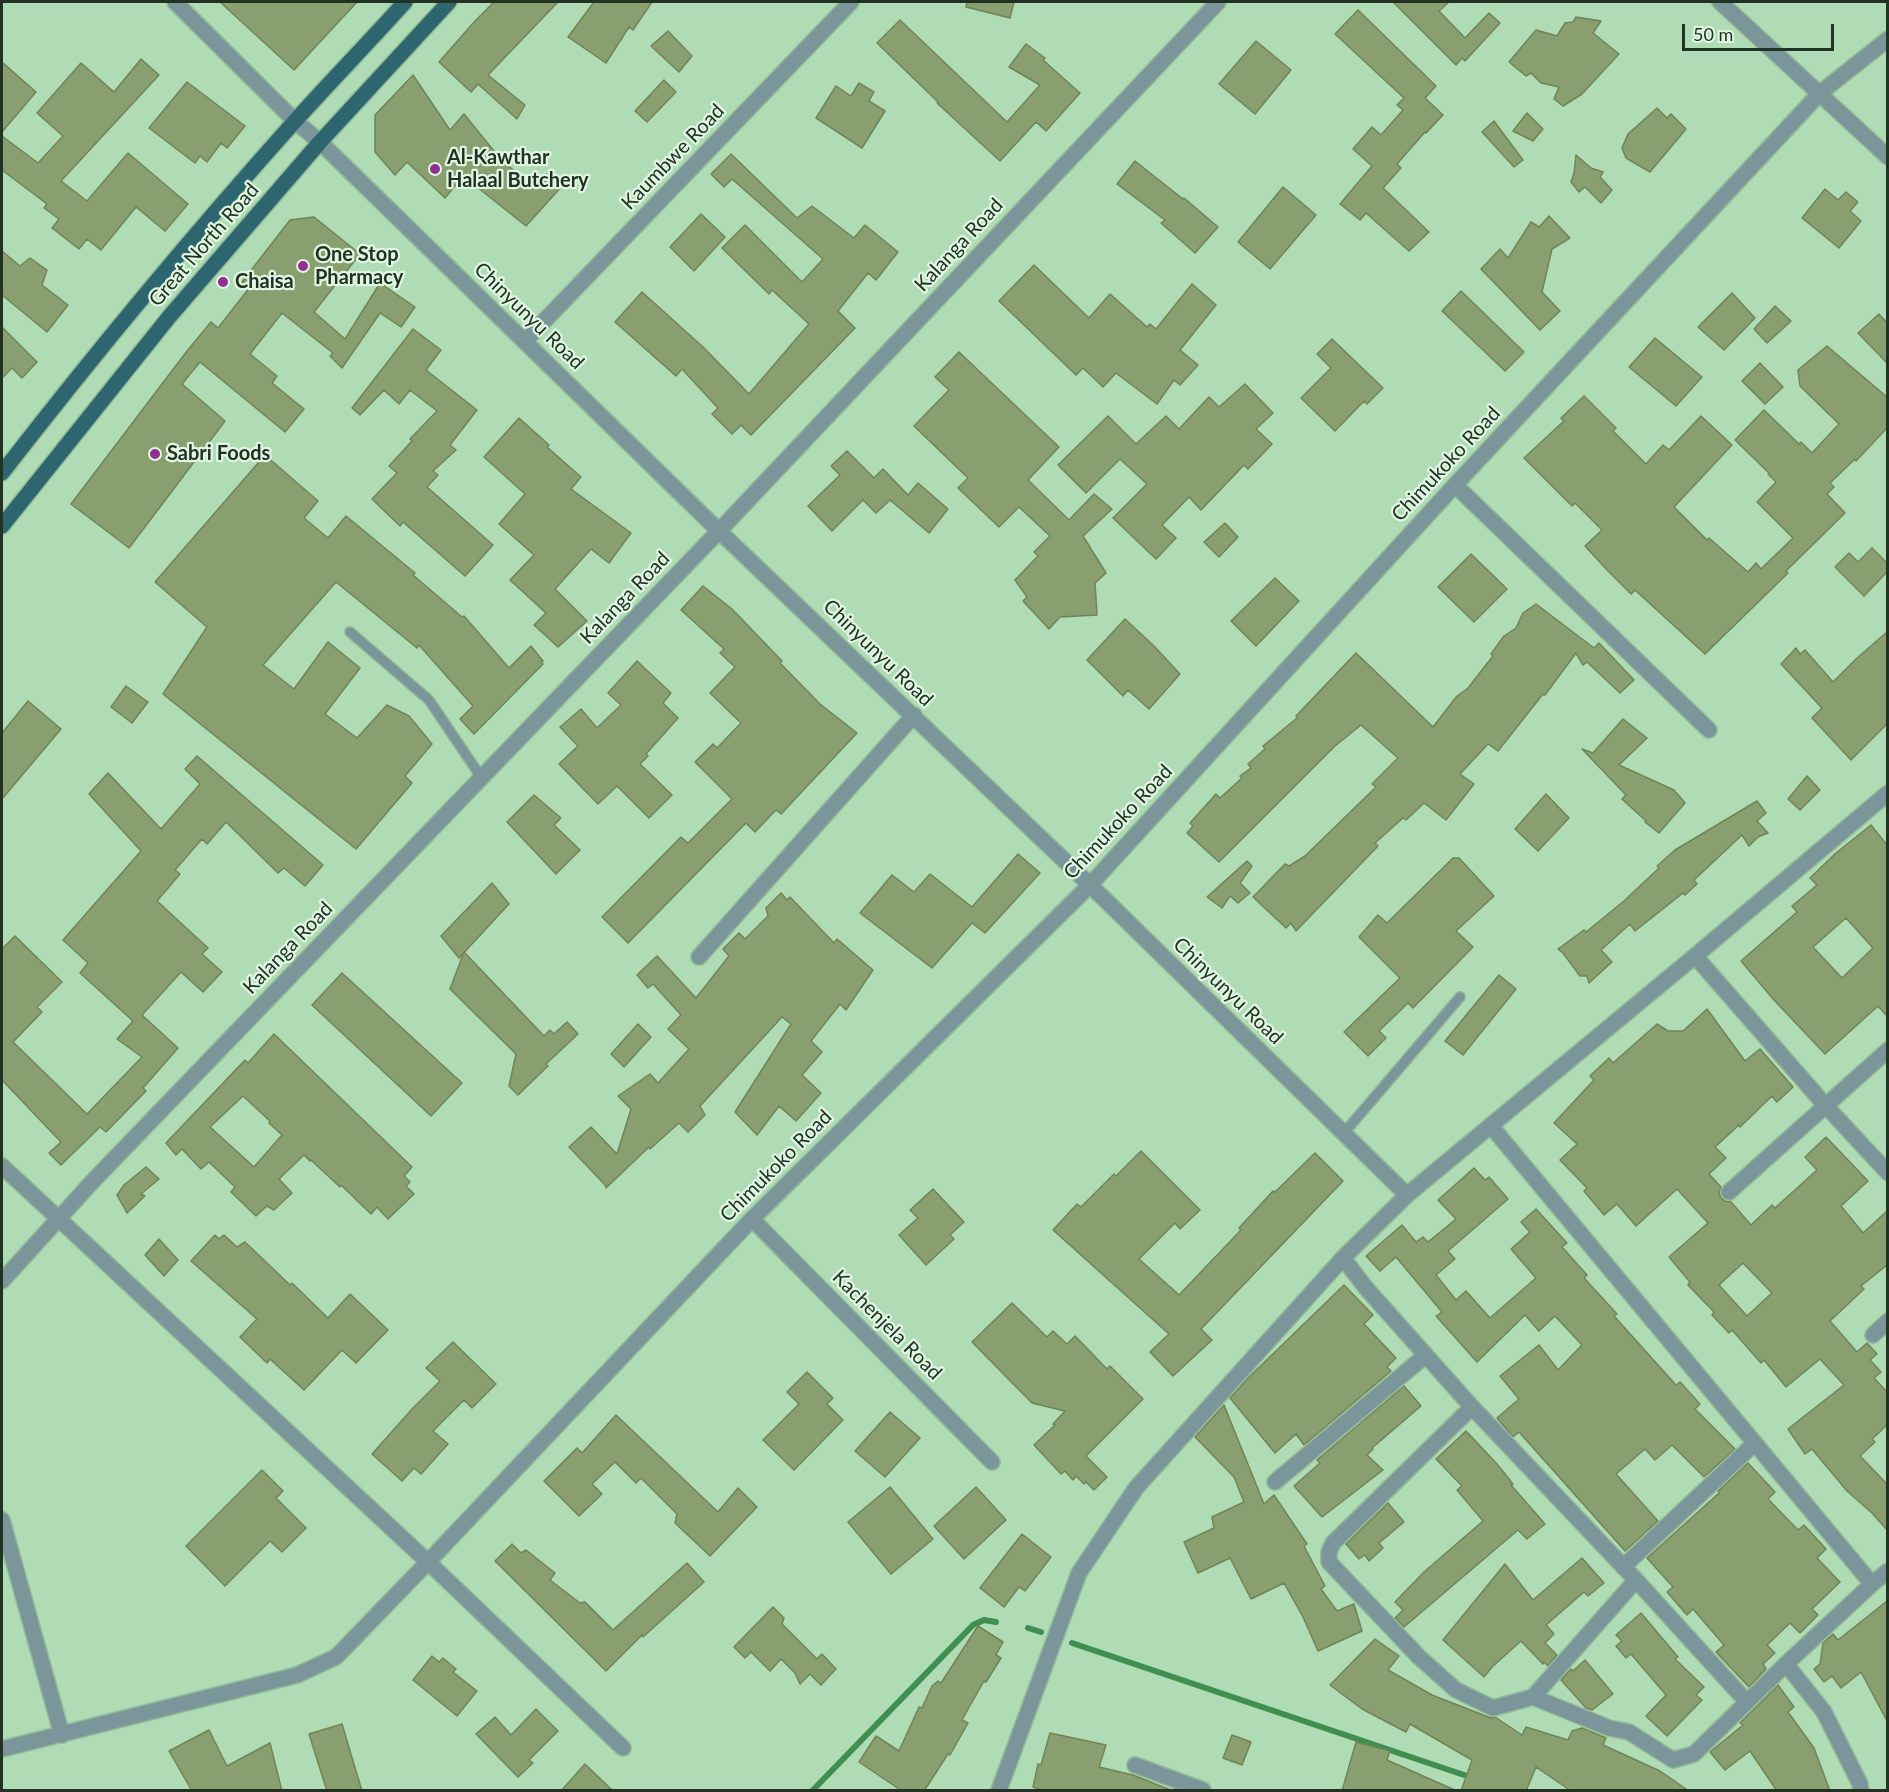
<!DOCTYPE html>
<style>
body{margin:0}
#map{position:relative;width:1889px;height:1792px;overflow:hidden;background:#afdcb4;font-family:Lato,sans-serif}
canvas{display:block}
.frame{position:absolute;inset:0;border:3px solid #213223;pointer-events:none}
.scale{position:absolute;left:1682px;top:24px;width:152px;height:27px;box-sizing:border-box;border:3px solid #213223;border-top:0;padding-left:8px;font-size:18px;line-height:21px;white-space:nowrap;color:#213223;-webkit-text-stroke:4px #e0f6e2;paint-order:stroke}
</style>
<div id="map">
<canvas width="1889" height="1792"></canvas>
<div class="frame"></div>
<div class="scale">50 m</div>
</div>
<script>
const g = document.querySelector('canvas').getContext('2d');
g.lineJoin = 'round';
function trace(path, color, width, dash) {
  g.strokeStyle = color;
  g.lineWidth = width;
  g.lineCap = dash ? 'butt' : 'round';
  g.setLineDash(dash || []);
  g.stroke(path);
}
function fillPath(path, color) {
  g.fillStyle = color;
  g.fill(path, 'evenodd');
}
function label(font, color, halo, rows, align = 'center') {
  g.font = font + ' Lato,sans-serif';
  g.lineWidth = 4.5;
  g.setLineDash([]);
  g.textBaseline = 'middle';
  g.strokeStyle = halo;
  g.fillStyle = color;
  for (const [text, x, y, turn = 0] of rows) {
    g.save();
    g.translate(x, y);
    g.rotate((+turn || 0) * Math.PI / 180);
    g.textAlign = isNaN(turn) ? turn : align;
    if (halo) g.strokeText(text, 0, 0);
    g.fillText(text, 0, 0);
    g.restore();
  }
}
trace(new Path2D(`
 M1028,1628L1041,1632
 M1072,1643L1473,1778
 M813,1790L973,1625L984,1620L996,1622`), '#408e50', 6);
const building = new Path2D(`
 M220,2H357L294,70Z
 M494,2H558L488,75L525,105L517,119L478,84L471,92L439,62L475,21Z
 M594,2H652L633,30L629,27L606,63L568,37Z
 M967,2H1014L1010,18L966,7Z
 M1393,2H1449L1439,11L1465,38L1489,13L1500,23L1465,61L1462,58L1456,65Z
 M1358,10L1436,86L1425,98L1443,115L1426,133L1425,132L1397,164L1401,168L1383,188L1429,232L1409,251L1366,213L1360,220L1340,204L1372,166L1353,149L1372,127L1381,135L1403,110L1397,105L1404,98L1335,34Z
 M1576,17L1601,21L1593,33L1619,54L1582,94L1563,106L1554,99L1559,87L1541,83L1531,73L1526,76L1509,62L1536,30L1557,36L1565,23L1573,22Z
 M900,20L1007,122L1040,85L1009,67L1026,44L1045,58L1043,60L1080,93L1046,131L1036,122L1000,161L937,103L938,102L877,43Z
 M668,31L692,56L679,72L651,46Z
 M1256,41L1291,70L1255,114L1219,84Z
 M141,59L159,75L61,181L87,201L128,153L188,204L165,231L136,207L101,250L87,239L79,249L52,228L59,219L44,208L47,204L2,170V136L38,163L63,136L37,113L81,63L114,92Z
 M2,62L36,92L2,132Z
 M413,75L450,130L464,114L502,161L534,186L551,171L564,184L526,226L463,176L445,198L407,162L395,175L375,152V115Z
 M664,80L676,92L647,122L635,111Z
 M187,82L245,126L227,148L221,143L207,162L200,156L195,163L149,128Z
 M859,83L874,92L869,101L885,111L862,148L816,118L836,86L851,96Z
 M1657,108L1667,118L1671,114L1686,129L1650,172L1626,158L1622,148L1628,134Z
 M1527,113L1543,129L1533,141L1513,131Z
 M1494,121L1523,160L1514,167L1482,132Z
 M731,154L797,218L812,206L854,238L865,225L898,252L876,280L868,273L838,311L855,328L751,435L741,425L732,434L712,414L718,408L682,369L676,376L615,322L642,292L703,347L749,394L809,324L772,290L769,294L722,248L745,225L802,282L823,259L732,179L724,187L711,174Z
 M1576,155L1591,168L1603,172L1600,177L1612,190L1601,203L1585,187L1579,192L1571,182L1574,173Z
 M1135,161L1183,199L1184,198L1218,227L1195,253L1161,223L1165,220L1117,184Z
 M1283,187L1316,215L1270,269L1238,242Z
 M1825,189L1838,200L1846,192L1858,202L1850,211L1861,221L1839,248L1802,218Z
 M701,214L725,237L694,271L670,247Z
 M1549,216L1570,238L1552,249L1542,292L1560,311L1540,330L1481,269L1500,249L1508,258L1531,222L1539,227Z
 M314,217L360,254L314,312L345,339L380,283L415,307L401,327L380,313L342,368L330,356L333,353L282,313L250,354L277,376L272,383L304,409L285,432L200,362L182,384L225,421L129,548L71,504L187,351L211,322L218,328L250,287L242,282L290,220Z
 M2,251L20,266L30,258L47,270L42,285L68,305L47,332L2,295Z
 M1034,265L1089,318L1110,294L1147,327L1150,324L1156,329L1192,284L1216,305L1180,350L1198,365L1180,385L1174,380L1157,404L1116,373L1103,387L1083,368L1076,375L999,301Z
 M1461,291L1524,352L1505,371L1442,311Z
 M1732,293L1755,318L1724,350L1698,327Z
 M1775,306L1791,321L1767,343L1754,329Z
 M1879,314L1887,323V363L1858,333Z
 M2,327L37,362L22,378L12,368L2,378Z
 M413,329L441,350L426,370L477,410L450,445L456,450L433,471L438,475L427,487L493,545L465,576L403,522L400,526L372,499L397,473L389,466L412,441L410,439L437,411L410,390L399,404L384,390L360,415L352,408Z
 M1655,338L1702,377L1676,406L1629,367Z
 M1332,339L1383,388L1367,404L1364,401L1335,431L1301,398L1331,368L1317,354Z
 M1827,346L1887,397V428L1856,461L1855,459L1830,483L1834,487L1827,494L1845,513L1786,571L1788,573L1705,654L1635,590L1631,594L1608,571L1585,546L1602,530L1575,503L1572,506L1524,458L1564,421L1561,418L1584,396L1616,428L1613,431L1646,464L1663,445L1669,450L1701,416L1732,445L1674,507L1707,540L1709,538L1748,572L1756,563L1761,569L1793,538L1757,502L1776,482L1768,474L1769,473L1735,440L1764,410L1799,444L1801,442L1812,453L1839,424L1800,386L1798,370Z
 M959,352L1059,447L1028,480L1069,520L1094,494L1112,509L1083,536L1106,573L1095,583L1097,615L1060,617L1049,629L1023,601L1027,597L1015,580L1038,556L1034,552L1050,536L1019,507L999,527L958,488L968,478L914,426L949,390L935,377Z
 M1760,363L1783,387L1765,404L1742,381Z
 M1245,384L1273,413L1256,429L1272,444L1248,469L1244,465L1201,510L1189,497L1162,525L1176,538L1156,559L1113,518L1147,484L1120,459L1086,493L1058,465L1108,416L1136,444L1166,416L1179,429L1209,397L1219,407Z
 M519,418L549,445L547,447L581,477L571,489L631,533L609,563L591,549L555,589L587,621L558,647L534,625L546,613L510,580L534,555L499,524L525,494L484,457Z
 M847,451L874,478L883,469L908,495L918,483L948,509L929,533L890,500L876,513L863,500L832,531L808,506L840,475L831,466Z
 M265,455L318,501L304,518L328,538L346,516L415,573L413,575L462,617L464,616L509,668L531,646L543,661L541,662L543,664L474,734L460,719L473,706L419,645L417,648L336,582L263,665L294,689L328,642L360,668L325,714L357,738L387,705L409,716L432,744L405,776L412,783L356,849L163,694L207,627L155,582Z
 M1225,523L1238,537L1219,557L1204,542Z
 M1872,548L1887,563V572L1864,596L1835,567L1849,553L1858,562Z
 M1471,554L1507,589L1474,622L1438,587Z
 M1275,578L1299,601L1256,646L1231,621Z
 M703,586L732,609L782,661L780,663L820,704L857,733L781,814L776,810L755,832L746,823L628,943L602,917L681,837L688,843L732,799L695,762L713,744L717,748L741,723L710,693L735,667L720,653L724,649L681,610Z
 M1536,604L1594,648L1599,643L1634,680L1620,693L1587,662L1583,665L1576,653L1545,695L1543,694L1498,751L1488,744L1460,774L1474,784L1446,820L1424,803L1406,820L1403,818L1375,843L1378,846L1296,931L1291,923L1286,928L1253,897L1285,864L1289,866L1305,856L1376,787L1372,784L1398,758L1361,725L1335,746L1219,862L1187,833L1193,826L1190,823L1216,794L1220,798L1242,778L1240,776L1251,768L1248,764L1265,749L1263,746L1297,718L1296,716L1356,653L1433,727L1457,696L1468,688L1493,656L1491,654L1504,636L1516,628L1523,613Z
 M1125,619L1154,646L1180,674L1149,709L1128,690L1123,696L1087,660Z
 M1887,632V724L1851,760L1812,718L1822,708L1781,664L1796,648L1800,654L1805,650L1833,682L1856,659Z
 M637,661L671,693L663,703L678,718L646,754L648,756L640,764L672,795L649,818L617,786L598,804L559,764L578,746L560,727L581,709L597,728L621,705L608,693Z
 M126,686L148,702L132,723L111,707Z
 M28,701L61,729L2,799V733Z
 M1623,719L1647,738L1619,765L1674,790L1685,803L1659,833L1645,822L1646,821L1622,799L1626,795L1582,749L1593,753Z
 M197,756L323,865L305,886L284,868L278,873L226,822L207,844L202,839L175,870L180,874L157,901L208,948L202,954L222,972L203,992L181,972L142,1015L178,1048L143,1088L146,1091L106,1132L100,1127L61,1165L49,1153L61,1142L2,1080V949L15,936L62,982L37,1007L42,1012L13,1042L87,1114L142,1057L117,1039L133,1021L80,973L88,963L63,940L141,851L89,794L108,773L161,829L200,784L185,769Z
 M1807,776L1820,790L1800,810L1788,799Z
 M1546,794L1569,818L1538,851L1515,829Z
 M534,795L561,818L554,825L580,850L556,874L507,822Z
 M1757,801L1766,813L1757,821L1768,833L1758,837L1749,846L1742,835L1694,880L1697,884L1685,895L1683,893L1635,931L1630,924L1601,950L1612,962L1589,983L1587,976H1580L1563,953L1558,949L1584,930L1586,932L1624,901L1659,868L1657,866L1675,850Z
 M1871,825L1887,845V1016L1878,1006L1825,1054L1774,1000L1741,961L1797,912L1792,906L1817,885L1810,878L1836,853ZM1846,918L1873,948L1842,978L1813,947Z
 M1018,854L1040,873L985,933L972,923L932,968L860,913L892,875L914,892L930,874L972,907Z
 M1453,858H1459L1494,896L1456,931L1473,947L1413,1008L1408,1003L1379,1031L1386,1038L1368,1056L1344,1032L1400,978L1359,937L1378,915L1387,923Z
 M1247,861L1252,866L1240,883L1250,893L1238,903L1230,896L1222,908L1207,897Z
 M492,883L509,904L459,958L441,936Z
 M781,893L787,900L790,897L834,943L837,939L873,970L846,1010L840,1004L811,1041L822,1052L802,1075L821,1093L796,1121L779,1106L757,1135L735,1112L791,1024L782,1017L700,1106L705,1115L688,1132L679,1123L650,1149L649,1147L606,1188V1186L569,1147L591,1127L617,1154L631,1109L618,1096L650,1074L658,1083L689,1049L668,1029L681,1015L653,984L648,988L637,975L657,956L696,998L729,956L723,949L739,933L745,939L768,916L766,908Z
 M464,952L544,1036L550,1030L554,1034L567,1022L578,1034L546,1064L548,1066L518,1095L509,1086L516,1054L450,989Z
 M342,973L462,1083L431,1116L312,1005Z
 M1499,975L1516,989L1463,1055L1445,1041Z
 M1707,1009L1745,1061L1760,1049L1793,1087L1777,1102L1772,1096L1740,1127L1739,1125L1715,1147L1726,1158L1709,1174L1721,1187L1719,1193L1721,1198L1725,1201L1731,1202L1751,1225L1772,1205L1775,1208L1817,1170L1805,1157L1826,1137L1868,1181L1841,1206L1863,1233L1887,1211V1265L1861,1286L1864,1289L1830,1321L1857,1352L1867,1343L1877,1354L1870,1360L1881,1372L1874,1378L1887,1392V1425L1872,1439L1875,1442L1860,1456L1887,1484V1530L1872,1513L1847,1491L1812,1449L1805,1454L1788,1429L1844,1385L1820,1359L1786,1387L1764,1360L1761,1363L1732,1330L1729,1333L1712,1315L1714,1312L1688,1285L1690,1282L1669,1257L1708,1223L1677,1189L1636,1226L1617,1204L1604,1215L1584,1191L1587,1188L1560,1160L1577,1144L1554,1123L1594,1080L1590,1076L1609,1058L1613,1063L1657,1024L1668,1031H1683ZM1743,1263L1772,1293L1747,1316L1719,1285Z
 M638,1024L651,1037L624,1067L611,1054Z
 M274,1034L412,1167L404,1176L410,1182L406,1186L414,1194L388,1219L377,1207L371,1214L341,1185L340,1187L311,1160L310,1161L304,1155L279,1179L292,1193L274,1210L267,1206L256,1216L231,1192L235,1187L209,1162L201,1169L182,1149L176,1155L166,1143L245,1060L248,1063ZM243,1096L270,1121L269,1123L282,1135L254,1167L210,1127Z
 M1141,1151L1200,1210L1180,1229L1175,1223L1139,1259L1179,1295L1241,1230L1239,1228L1273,1191L1275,1192L1315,1153L1343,1181L1201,1329L1212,1340L1173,1376L1150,1352L1169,1334L1053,1230L1077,1204L1081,1207L1114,1174L1116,1176Z
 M146,1167L159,1179L141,1194L145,1196L127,1213L117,1195L124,1185Z
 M1474,1168L1485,1180L1489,1177L1508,1199L1448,1251L1455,1259L1436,1275L1456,1300L1466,1291L1490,1318L1536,1278L1511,1249L1530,1232L1521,1222L1536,1209L1567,1243L1562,1247L1587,1275L1584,1278L1617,1314L1614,1316L1676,1385L1680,1382L1700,1404L1695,1409L1735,1449L1704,1477L1672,1445L1655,1460L1645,1449L1616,1474L1658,1521L1625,1551L1519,1432L1513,1437L1497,1418L1519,1399L1500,1376L1539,1345L1558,1370L1582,1345L1555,1316L1539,1331L1525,1315L1477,1362L1436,1316L1442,1312L1396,1257L1380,1271L1366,1256L1402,1225L1416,1242L1423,1237L1428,1242L1456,1219L1438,1200Z
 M933,1189L964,1222L950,1235L954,1239L926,1265L899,1235L918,1218L910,1210Z
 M215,1235L219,1239L224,1235L237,1247L245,1242L290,1285L292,1283L328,1318L350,1294L388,1330L356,1363L342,1350L304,1390L270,1359L267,1363L240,1337L257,1319L191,1261Z
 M159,1239L178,1260L164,1276L145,1255Z
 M1344,1285L1373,1315L1364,1324L1396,1358L1387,1367L1391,1371L1304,1445L1296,1434L1275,1453L1230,1398L1248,1378Z
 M1012,1303L1047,1337L1053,1331L1067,1344L1075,1336L1107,1369L1110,1366L1143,1399L1086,1456L1107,1477L1094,1490L1086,1482L1084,1484L1076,1476L1073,1480L1065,1471L1061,1474L1034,1445L1055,1425L1053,1424L1065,1411L1032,1403L972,1342Z
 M453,1342L496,1384L472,1408L464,1400L433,1431L448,1444L421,1474L414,1468L402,1481L372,1454L413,1408L440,1381L426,1368Z
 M807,1372L833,1398L827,1404L843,1420L794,1470L763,1440L799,1404L787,1392Z
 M1404,1386L1421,1406L1372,1448L1373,1449L1367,1455L1383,1470L1322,1517L1294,1486L1320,1463L1317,1460Z
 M1224,1405L1264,1504L1274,1495L1307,1544L1304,1546L1325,1586L1321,1589L1337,1611L1354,1604L1362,1631L1318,1651L1303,1617L1284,1583L1251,1599L1230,1558L1198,1573L1184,1542L1214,1528L1212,1517L1244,1502L1234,1477L1195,1437Z
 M890,1412L920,1438L885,1477L855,1451Z
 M616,1415L718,1512L738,1488L757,1507L710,1556L675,1523L677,1514L641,1478L636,1483L615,1462L592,1484L602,1494L579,1516L544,1481L577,1448L582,1453Z
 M1466,1431L1497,1464L1513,1484L1511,1485L1545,1524L1527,1539L1518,1530L1404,1627L1395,1618L1403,1610L1395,1602L1424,1572L1483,1521L1457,1490L1462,1486L1436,1459Z
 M1748,1463L1775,1492L1768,1499L1798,1530L1804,1525L1826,1549L1817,1558L1840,1582L1812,1609L1818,1615L1800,1633L1790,1623L1767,1645L1775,1653L1763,1664L1766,1669L1749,1687L1716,1652L1724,1645L1693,1609L1687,1615L1667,1592L1673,1587L1647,1558L1719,1493L1718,1491Z
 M262,1470L283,1491L276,1498L306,1528L282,1552L270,1541L225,1586L186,1546Z
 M890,1487L933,1539L891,1574L848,1522Z
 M976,1487L1006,1520L964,1559L934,1526Z
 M1388,1503L1404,1522L1379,1543L1383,1548L1369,1561L1365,1555L1359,1559L1346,1544Z
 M1022,1534L1051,1557L1025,1591L1019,1587L1004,1607L980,1588Z
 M512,1544L521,1553L526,1550L555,1573L550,1580L580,1603L585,1602L613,1630L687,1563L704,1582L643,1637L642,1635L606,1671L495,1561Z
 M1582,1558L1604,1583L1588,1596L1584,1592L1546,1625L1554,1634L1545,1643L1557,1655L1548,1666L1544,1662L1543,1664L1521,1641L1492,1667L1484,1677L1443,1640L1505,1564L1533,1600Z
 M1887,1601V1721L1861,1672L1841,1688L1832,1676L1824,1682L1814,1669L1820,1664L1823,1643L1833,1634L1838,1640Z
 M773,1607L784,1618L782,1624L817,1659L822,1654L836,1669L821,1685L810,1674L800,1684L795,1673L781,1659L770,1671L751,1652L745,1658L734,1647Z
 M1641,1613L1678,1657L1675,1659L1704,1687L1696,1695L1702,1700L1667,1736L1646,1716L1666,1695L1631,1654L1626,1658L1616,1646L1622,1641L1616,1635Z
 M978,1626L1003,1642L996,1655L1001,1658L986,1682L984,1681L962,1720L968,1723L950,1755L948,1754L924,1791H902L859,1762L876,1736L899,1751L919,1707L922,1708L932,1686L938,1681L941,1683Z
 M1375,1639L1399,1656L1388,1670L1432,1695L1491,1718L1495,1717L1522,1735L1526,1727L1568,1740L1572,1731L1582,1728L1606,1738L1603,1745L1660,1771L1689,1791H1571L1536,1767L1526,1791H1461L1472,1760L1410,1724L1406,1732L1362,1709L1330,1685Z
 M432,1656L439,1662L443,1658L456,1669L453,1672L477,1691L457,1716L413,1680Z
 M1585,1660L1613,1694L1592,1710L1586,1708L1561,1680L1571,1669L1573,1671Z
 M1778,1685L1794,1707L1788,1712L1814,1748L1830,1791H1777L1750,1751L1725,1770L1710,1752L1743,1725L1740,1723Z
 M536,1709L558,1731L529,1760L533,1763L518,1777L476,1734L495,1717L511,1735Z
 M342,1724L362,1791H327L309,1734Z
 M209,1730L227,1766L270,1743L282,1791H192L169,1751Z
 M1050,1733L1106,1745L1099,1767L1133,1775L1173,1791H1045L1033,1787L1038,1764L1041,1765Z
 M1232,1735L1251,1742L1242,1765L1223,1758Z
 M1356,1742L1390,1751L1387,1760L1457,1791H1342Z
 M585,1764L613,1791H561Z`);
fillPath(building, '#899f6f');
trace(building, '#708456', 1.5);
const service = new Path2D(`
 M350,632L429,700L481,777
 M1344,1133L1460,997`);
const minor = new Path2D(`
 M175,2L295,121L320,142L719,531L1090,885L1407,1195
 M1720,2L1888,157
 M525,341L851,2
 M1455,485L1709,730
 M1695,956L1825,1105L1888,1173
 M699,957L914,715
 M1491,1126L1872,1584
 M2,1166L428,1562L623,1748
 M1729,1192L1888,1050
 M752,1219L992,1462
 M1343,1258L1366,1288L1472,1407L1636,1580L1533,1697L1493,1708L1456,1690L1419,1657L1329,1562V1552L1333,1543L1472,1407
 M2,1281L92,1182L719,531L1218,2
 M1873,1335L1888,1321
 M1275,1482L1426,1355
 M2,1520L62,1735
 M1623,1567L1755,1443
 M1636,1580L1747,1702
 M1786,1664L1824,1712L1860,1784L1861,1790
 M1533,1697L1609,1728L1629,1732L1673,1760L1694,1754L1786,1664L1872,1584L1888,1571
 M2,1749L297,1675L336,1657L428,1562L752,1219L1090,885L1455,485L1820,93L1888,39
 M1135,1765L1203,1790
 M999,1790L1079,1573L1136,1488L1343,1258L1407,1195L1695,956L1888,793`);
const primary = new Path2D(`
 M2,473C95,353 193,235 295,121C331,81 369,42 405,2
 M2,526L169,317L320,142L449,2`);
trace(service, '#93ba97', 12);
trace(minor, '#93ba97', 18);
trace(primary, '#93ba97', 18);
trace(service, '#7a969a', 9);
trace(minor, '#7a969a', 15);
trace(primary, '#2d666e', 15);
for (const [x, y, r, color] of [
 [435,169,6,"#932e93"],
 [303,266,6,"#932e93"],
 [223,282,6,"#932e93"],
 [155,454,6,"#932e93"]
]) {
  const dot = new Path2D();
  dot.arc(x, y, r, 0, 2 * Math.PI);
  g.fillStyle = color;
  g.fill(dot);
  trace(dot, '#e0f6e2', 2);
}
label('20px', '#213223', '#e0f6e2', [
 ["Kaumbwe Road",673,157,-46],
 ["Great North Road",204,245,-49],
 ["Kalanga Road",959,245,-47],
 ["Chinyunyu Road",529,316,44],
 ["Chimukoko Road",1446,464,-47],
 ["Kalanga Road",625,598,-46],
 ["Chinyunyu Road",878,653,44],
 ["Chimukoko Road",1118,822,-47],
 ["Kalanga Road",288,948,-46],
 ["Chinyunyu Road",1228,991,44],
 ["Chimukoko Road",776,1166,-45],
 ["Kachenjela Road",887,1325,45]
]);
label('bold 20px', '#213223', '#e0f6e2', [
 ["Al-Kawthar",447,158],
 ["Halaal Butchery",447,181],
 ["One Stop",315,255],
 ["Pharmacy",315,278],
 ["Chaisa",235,282],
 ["Sabri Foods",167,454]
], 'left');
</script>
